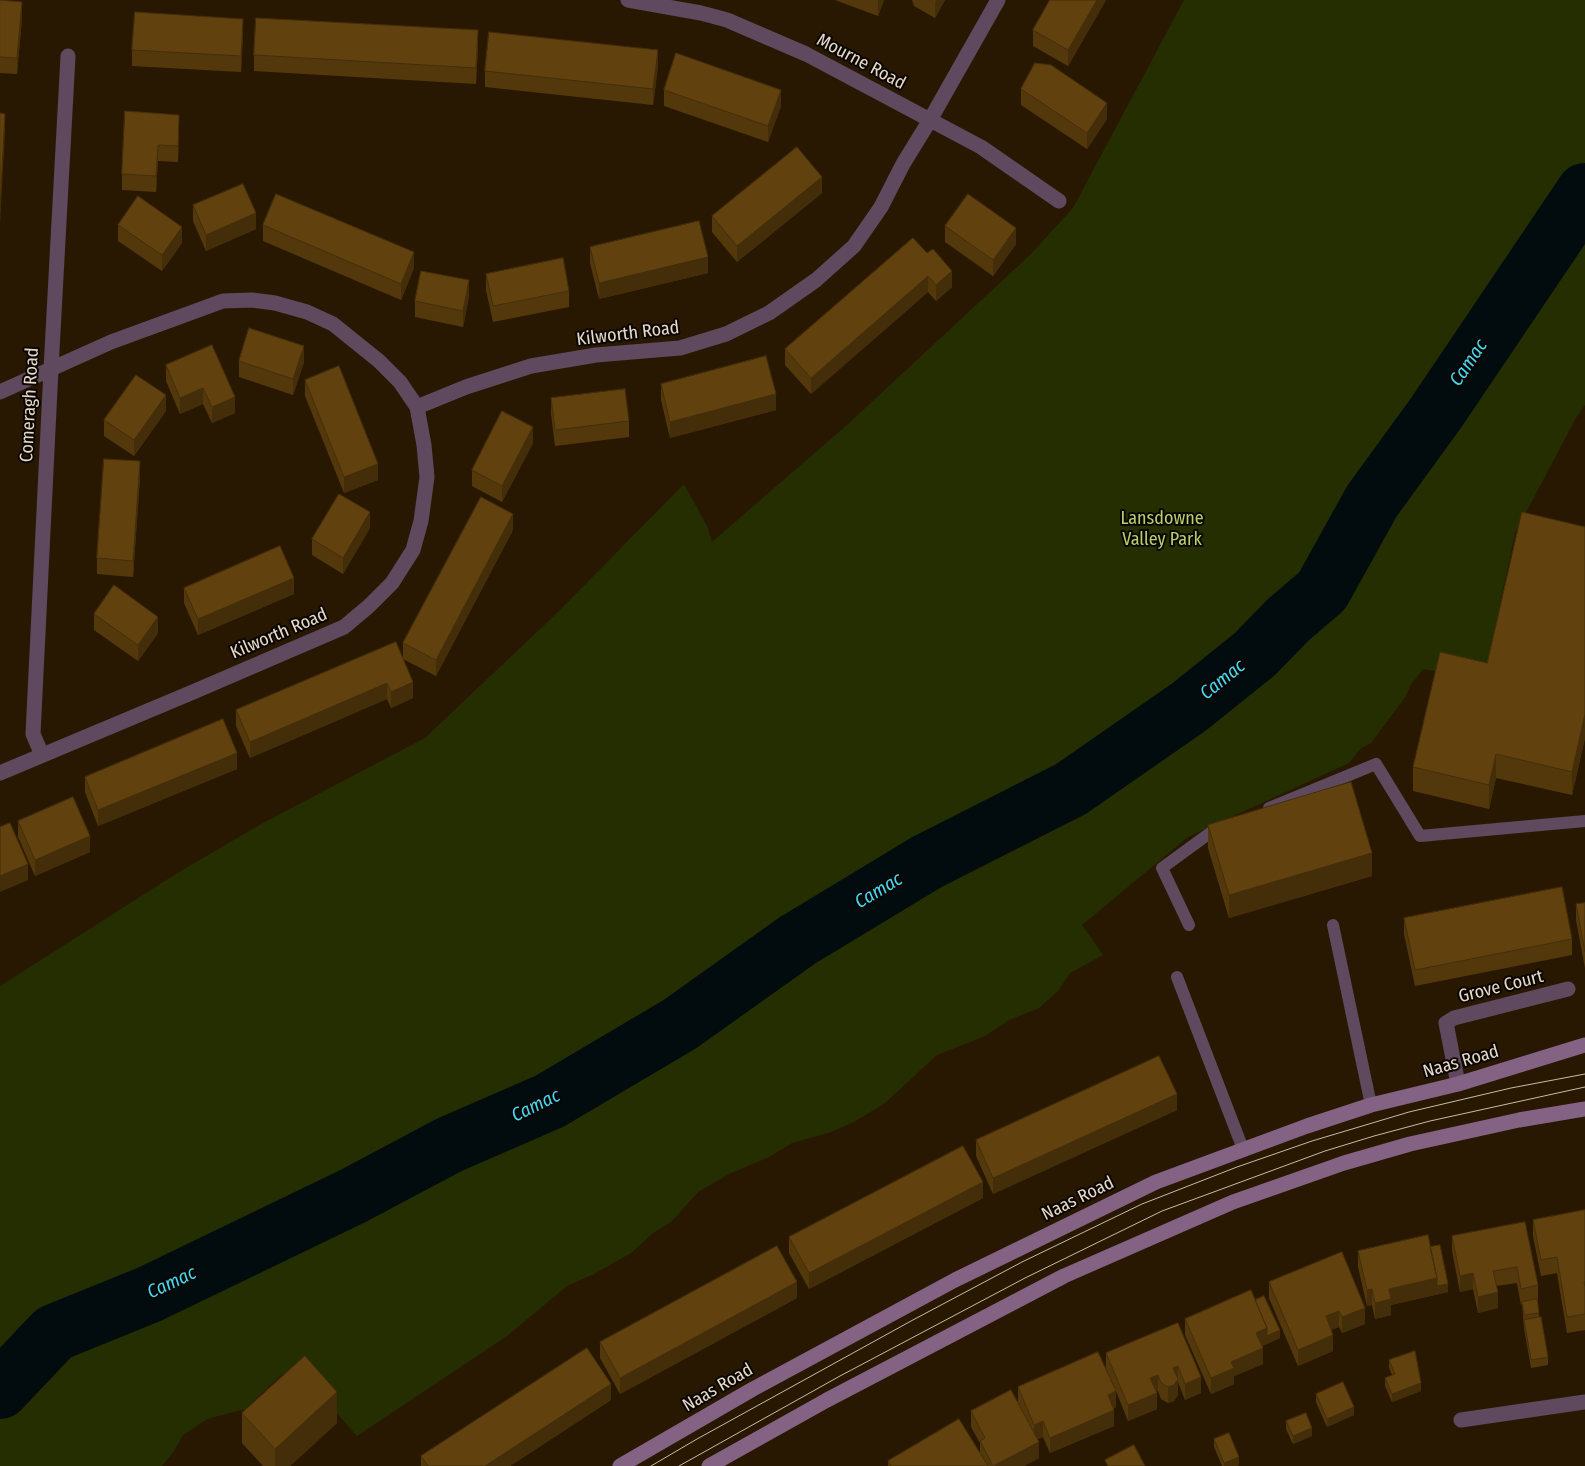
<!DOCTYPE html>
<style>
body{margin:0}
canvas{display:block;background:#291801}
</style>
<canvas width="1585" height="1466"></canvas>
<script>
const g = document.querySelector('canvas').getContext('2d');
g.lineJoin = 'round';
function fillPath(path, color) {
  g.fillStyle = color;
  g.fill(path, 'evenodd');
}
function trace(path, color, width, dash) {
  g.strokeStyle = color;
  g.lineWidth = width;
  g.lineCap = dash ? 'butt' : 'round';
  g.setLineDash(dash || []);
  g.stroke(path);
}
function label(font, color, halo, rows, align = 'center') {
  g.font = font + ' "Fira Sans Condensed",sans-serif';
  g.lineWidth = 4;
  g.setLineDash([]);
  g.textBaseline = 'middle';
  g.strokeStyle = halo;
  g.fillStyle = color;
  for (const [text, x, y, turn = 0] of rows) {
    g.save();
    g.translate(x, y);
    g.rotate((+turn || 0) * Math.PI / 180);
    g.textAlign = isNaN(turn) ? turn : align;
    if (halo) g.strokeText(text, 0, 0);
    g.fillText(text, 0, 0);
    g.restore();
  }
}
fillPath(new Path2D(`
 M1184,0H1585V405L1577,416L1515,533L1484,679L1423,669L1410,686L1406,696L1371,743L1360,749L1349,763L1188,837L1082,925L1103,955L1070,973L1058,991L1039,1008L1009,1020L985,1036L937,1055L885,1103L854,1122L828,1133L792,1143L769,1157L729,1174L698,1192L672,1221L653,1233L631,1253L594,1274L567,1286L507,1336L357,1436L305,1377L281,1375L245,1409L207,1419L183,1435L174,1451L162,1466H0V986L179,872L263,823L425,738L558,612L684,484L707,526L712,542L847,425L1031,254L1073,208Z`), '#242e00');
trace(new Path2D(`
 M0,1390L54,1333L150,1294L353,1196L449,1145L550,1101L680,1024L798,940L927,862L1071,789L1189,707L1255,654L1288,620L1322,591L1372,501L1436,413L1585,192`), '#020c0f', 58);
trace(new Path2D(`
 M1269,808L1376,764L1420,836L1585,821
 M1189,925L1162,868L1210,833L1223,827
 M1333,925L1371,1105
 M1177,977L1243,1149`), '#5e495e', 12);
trace(new Path2D(`
 M628,0L701,13L727,20L806,54L981,147L1059,201
 M0,392L111,342L223,301L252,300L275,303L307,312L333,324L379,361L400,382L417,407L424,445L427,477L421,521L413,550L392,583L369,606L344,627L193,692L0,773
 M417,407L466,387L531,366L596,355L680,348L726,334L769,313L816,280L854,246L881,207L903,164L930,120L998,0
 M42,755L33,734L51,369L68,56
 M1458,1084L1446,1023L1454,1018L1568,989
 M1461,1420L1585,1402`), '#5e495e', 15);
trace(new Path2D(`
 M620,1466L753,1389L955,1280L1156,1182L1307,1126L1371,1105L1458,1084L1585,1045
 M709,1466L827,1400L1064,1276L1233,1202L1344,1163L1410,1144L1519,1120L1585,1109`), '#846284', 15);
trace(new Path2D(`
 M651,1466L697,1439L911,1321L1022,1262L1142,1204L1237,1167L1312,1141L1409,1112L1511,1088L1585,1074
 M679,1466L840,1376L1025,1278L1162,1211L1325,1151L1374,1136L1430,1121L1585,1087`), '#c6baaa', 1);
fillPath(new Path2D(`
 M0,0L22,18L17,74L0,73Z
 M835,0H884L878,16Z
 M912,0H945L935,18L914,6Z
 M1050,0H1106L1068,66L1033,46V30Z
 M243,35L241,72L132,66V50Z
 M478,46L476,84L254,71V55Z
 M658,66L653,105L485,87V71Z
 M1021,89L1107,119L1087,149L1021,105Z
 M664,90L781,106L768,142L664,106Z
 M179,115L178,162L158,161L156,192L122,190V174Z
 M822,193L737,262L712,232V216Z
 M193,205L256,229L206,251L193,221Z
 M118,225L182,243L162,271L118,241Z
 M263,225L414,268L401,300L263,241Z
 M945,226L1016,244L993,276L945,242Z
 M590,247L708,273L599,299L590,263Z
 M927,253L952,287L936,301L928,292L811,394L785,365V349Z
 M486,274L569,291V307L493,322L486,290Z
 M469,296L463,327L415,317V301Z
 M212,345L235,413L212,423L203,404L180,414L166,381V365Z
 M239,361L304,362L293,395L239,377Z
 M305,380L378,480L344,493L305,396Z
 M661,384L776,410L670,438L661,400Z
 M551,398L629,421V437L555,446L551,414Z
 M166,411L134,456L104,436V420Z
 M533,443L502,502L472,486V470Z
 M140,477L133,577L97,574V558Z
 M1585,527V738L1572,795L1496,778L1489,809L1413,791V767L1487,663Z
 M370,528L343,574L312,555V539Z
 M513,530L436,676L403,659V643Z
 M184,588L294,594L198,635L184,603Z
 M94,614L158,633L138,661L94,630Z
 M396,642L413,698L391,708L387,699L250,758L236,726V710Z
 M237,769L98,826L85,792V777Z
 M18,821L90,852L35,876L18,837Z
 M1208,825L1372,876L1229,918L1208,848Z
 M1585,903V968L1576,920V904Z
 M1404,918L1572,939V955L1415,986L1404,934Z
 M1177,1110L993,1194L976,1156V1140Z
 M983,1198L809,1289L789,1253V1237Z
 M1585,1210V1330L1567,1333L1557,1273L1541,1276L1533,1236V1220Z
 M1525,1222L1538,1285V1301L1539,1317L1548,1357V1365L1531,1368L1524,1328L1522,1304L1521,1305L1517,1283L1496,1286L1498,1308L1478,1313L1473,1289L1460,1292L1452,1251V1236Z
 M1430,1247L1448,1292L1391,1305V1315L1375,1319L1372,1305L1367,1306L1358,1267V1251Z
 M1342,1252L1365,1324L1342,1333L1339,1327L1331,1330L1333,1351L1298,1366L1269,1298V1282Z
 M797,1298L620,1394L600,1358V1342Z
 M1185,1319L1280,1338L1262,1346L1263,1364L1234,1376V1384L1211,1394L1185,1335Z
 M1178,1323L1201,1393L1185,1400L1178,1382V1395L1174,1401L1168,1403L1161,1399L1158,1391H1156L1157,1409L1128,1421L1116,1391V1407L1114,1408V1426L1050,1453L1043,1437L1038,1439L1039,1458L1024,1466H888V1461L980,1453V1443L971,1427V1411L1018,1401V1387L1115,1390L1106,1369V1353Z
 M1389,1360L1421,1391L1392,1402L1385,1386V1378L1392,1375L1389,1368Z
 M1316,1394L1354,1415L1327,1427L1316,1402Z
 M611,1400L510,1466H421V1456Z
 M242,1413L337,1423L290,1466H263L242,1443Z
 M1286,1421L1312,1436L1293,1444L1286,1429Z
 M1214,1439L1239,1465L1236,1466H1222L1214,1447Z`), '#53380c');
fillPath(new Path2D(`
 M878,0H884L878,16Z
 M936,0H945L935,18V2Z
 M1097,0H1106L1068,66V50Z
 M22,2V18L17,74V58Z
 M243,19V35L241,72V56Z
 M478,30V46L476,84V68Z
 M658,50V66L653,105V89Z
 M781,90V106L768,142V126Z
 M1107,103V119L1087,149V133Z
 M5,114V130L0,224V208Z
 M179,115V131L178,162V146Z
 M158,145V161L156,192V176Z
 M822,177V193L737,262V246Z
 M256,213V229L206,251V235Z
 M182,227V243L162,271V255Z
 M1016,228V244L993,276V260Z
 M414,252V268L401,300V284Z
 M708,257V273L599,299V283Z
 M952,271V287L936,301V285Z
 M928,276V292L811,394V378Z
 M469,280V296L463,327V311Z
 M304,346V362L293,395V379Z
 M203,388V404L180,414V398Z
 M776,394V410L670,438V422Z
 M166,395V411L134,456V440Z
 M235,397V413L212,423V407Z
 M533,427V443L502,502V486Z
 M140,461V477L133,577V561Z
 M378,464V480L344,493V477Z
 M370,512V528L343,574V558Z
 M513,514V530L436,676V660Z
 M294,578V594L198,635V619Z
 M158,617V633L138,661V645Z
 M413,682V698L391,708V692Z
 M387,683V699L250,758V742Z
 M1585,714V738L1572,795V772Z
 M237,753V769L98,826V810Z
 M1496,754V778L1489,809V785Z
 M90,836V852L35,876V860Z
 M1372,853V876L1229,918V895Z
 M28,864V880L0,892V876Z
 M1177,1094V1110L993,1194V1178Z
 M983,1182V1198L809,1289V1273Z
 M1473,1273V1289L1460,1292V1276Z
 M1437,1278L1448,1284V1292L1391,1305V1315L1375,1319V1303L1389,1289Z
 M797,1282V1298L620,1394V1378Z
 M1372,1289V1305L1367,1306V1290Z
 M1498,1292V1308L1478,1313V1297Z
 M1365,1308V1324L1342,1333V1317Z
 M1339,1311V1327L1326,1332V1316Z
 M1267,1328V1344L1256,1349V1333Z
 M1280,1330V1338L1267,1344V1336Z
 M1333,1335V1351L1298,1366V1350Z
 M1263,1348V1364L1234,1376V1384L1211,1394V1378L1231,1362Z
 M1178,1366V1395L1174,1401L1168,1403V1387L1173,1368Z
 M1158,1375V1391L1150,1394V1378Z
 M1201,1377V1393L1185,1400V1384Z
 M1421,1383V1391L1392,1402V1394Z
 M611,1384V1400L510,1466H485Z
 M1116,1391V1407L1108,1411V1395Z
 M337,1392V1423L290,1466H275V1449Z
 M1157,1393V1409L1128,1421V1405Z
 M1354,1407V1415L1327,1427V1419Z
 M1114,1410V1426L1050,1453V1438Z
 M1043,1421V1437L1034,1441V1425Z
 M1312,1428V1436L1293,1444V1436Z
 M1039,1442V1458L1024,1466H993Z
 M1239,1457V1465L1236,1466H1224V1463Z`), '#442e0a');
const building = new Path2D(`
 M0,0L22,2L17,58L0,57Z
 M1050,0H1097L1068,50L1033,30Z
 M135,12L243,19L241,56L132,50Z
 M256,18L478,30L476,68L254,55Z
 M489,32L658,50L653,89L485,71Z
 M676,53L781,90L768,126L664,90Z
 M1035,63L1051,65L1107,103L1087,133L1021,89Z
 M125,111L179,115L178,146L158,145L156,176L122,174Z
 M0,113L5,114L0,208Z
 M797,147L822,177L737,246L712,216Z
 M243,184L256,213L206,235L193,205Z
 M276,194L414,252L401,284L263,225Z
 M968,194L1016,228L993,260L945,226Z
 M138,196L182,227L162,255L118,225Z
 M699,221L708,257L599,283L590,247Z
 M913,238L927,253L933,249L952,271L936,285L928,276L811,378L785,349Z
 M563,258L569,291L493,306L486,274Z
 M421,271L469,280L463,311L415,301Z
 M249,328L304,346L293,379L239,361Z
 M212,345L235,397L212,407L203,388L180,398L166,365Z
 M766,356L776,394L670,422L661,384Z
 M339,366L378,464L344,477L305,380Z
 M136,375L166,395L134,440L104,420Z
 M625,389L629,421L555,430L551,398Z
 M502,411L533,427L502,486L472,470Z
 M104,459L140,461L133,561L97,558Z
 M339,494L370,512L343,558L312,539Z
 M481,497L513,514L436,660L403,643Z
 M1522,512L1585,527V714L1572,772L1496,754L1489,785L1413,767L1440,652L1487,663Z
 M280,546L294,578L198,619L184,588Z
 M114,585L158,617L138,645L94,614Z
 M396,642L413,682L391,692L387,683L250,742L236,710Z
 M223,719L237,753L98,810L85,777Z
 M1351,782L1372,853L1229,895L1208,825Z
 M73,797L90,836L35,860L18,821Z
 M10,823L28,864L0,876V827Z
 M1562,887L1572,939L1415,970L1404,918Z
 M1585,903V952L1576,904Z
 M1159,1056L1177,1094L993,1178L976,1140Z
 M963,1146L983,1182L809,1273L789,1237Z
 M1585,1210V1282H1584L1585,1287V1314L1567,1317L1557,1257L1541,1260L1533,1220Z
 M1525,1222L1538,1285L1521,1289L1517,1267L1493,1271L1498,1292L1478,1297L1473,1273L1460,1276L1452,1236Z
 M1428,1235L1437,1278L1389,1289L1391,1299L1375,1303L1372,1289L1367,1290L1358,1251Z
 M1440,1245L1448,1284L1437,1286V1278L1430,1247Z
 M777,1246L797,1282L620,1378L600,1342Z
 M1342,1252L1365,1308L1342,1317L1339,1311L1326,1316L1333,1335L1298,1350L1269,1282Z
 M1251,1290L1267,1328L1256,1333L1263,1348L1231,1362L1234,1368L1211,1378L1185,1319Z
 M1264,1296L1280,1330L1267,1336V1328L1255,1300Z
 M1537,1299L1539,1313L1524,1315L1522,1302Z
 M1541,1317L1548,1357L1531,1360L1524,1320Z
 M1178,1323L1201,1377L1185,1384L1178,1366L1173,1368L1178,1379L1174,1385L1168,1387L1161,1383L1158,1375L1150,1378L1157,1393L1128,1405L1106,1353Z
 M587,1348L611,1384L485,1466H428L421,1456Z
 M1415,1351L1421,1383L1392,1394L1385,1378L1395,1374L1389,1360Z
 M1098,1352L1116,1391L1108,1395L1114,1410L1050,1438L1043,1421L1034,1425L1018,1387Z
 M305,1356L337,1392L275,1449L242,1413Z
 M1343,1382L1354,1407L1327,1419L1316,1394Z
 M1011,1390L1039,1442L993,1466L980,1441L985,1438L971,1411Z
 M1306,1413L1312,1428L1293,1436L1286,1421Z
 M959,1419L988,1466H891L888,1461Z
 M1229,1433L1239,1457L1224,1463L1214,1439Z
 M1134,1445L1145,1466H1108L1105,1460Z`);
fillPath(building, '#61410e');
trace(building, '#442e0a', 1);
label('18px', '#e5d9cb', '#0c0601', [
 ["Mourne Road",861,62,28],
 ["Kilworth Road",628,334,-7],
 ["Comeragh Road",30,405,-87],
 ["Kilworth Road",279,634,-23],
 ["Grove Court",1501,987,-14],
 ["Naas Road",1461,1062,-16],
 ["Naas Road",1078,1199,-26],
 ["Naas Road",718,1388,-30]
]);
label('18px', '#b7d06f', '#0c0601', [
 ["Lansdowne",1162,519],
 ["Valley Park",1162,540]
]);
label('italic 19px', '#45d9f6', '#0c0601', [
 ["Camac",1469,363,-56],
 ["Camac",1223,680,-39],
 ["Camac",879,891,-31],
 ["Camac",536,1106,-26],
 ["Camac",172,1283,-25]
]);
</script>
